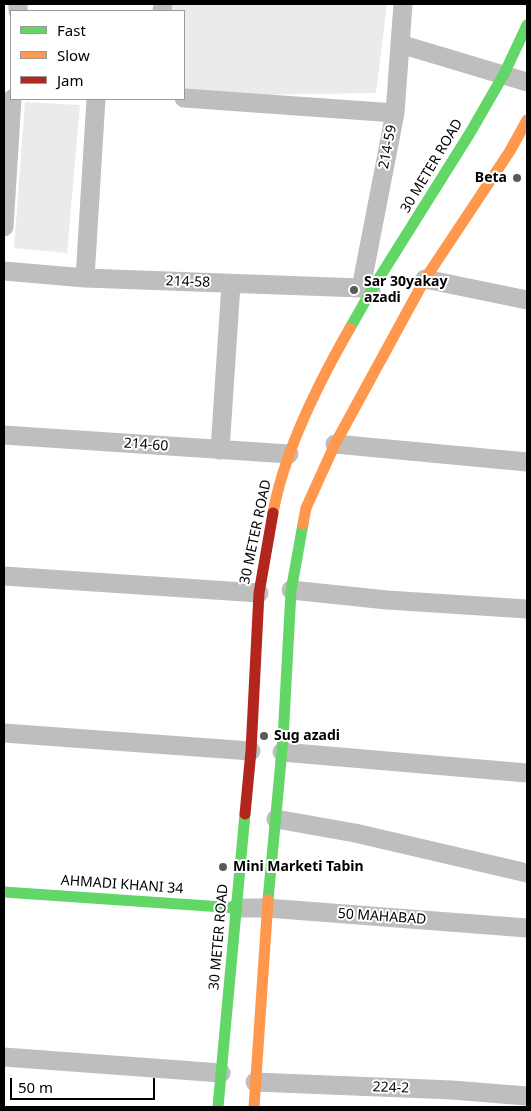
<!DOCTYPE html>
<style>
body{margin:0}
#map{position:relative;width:531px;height:1111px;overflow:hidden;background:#fff;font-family:"Noto Sans",sans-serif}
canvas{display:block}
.frame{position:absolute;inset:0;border:5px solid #000;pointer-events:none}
.legend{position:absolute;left:10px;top:10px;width:175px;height:90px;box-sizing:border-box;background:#fff;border:1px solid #999;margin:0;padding:6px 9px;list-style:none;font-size:15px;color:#000}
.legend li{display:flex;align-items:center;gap:10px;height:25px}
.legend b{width:25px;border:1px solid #999}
.scale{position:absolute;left:10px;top:1078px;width:145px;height:22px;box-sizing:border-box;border:2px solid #000;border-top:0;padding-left:6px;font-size:15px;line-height:18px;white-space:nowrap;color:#000;-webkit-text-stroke:4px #fff;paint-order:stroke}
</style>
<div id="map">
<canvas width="531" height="1111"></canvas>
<div class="frame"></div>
<ul class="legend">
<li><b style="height:6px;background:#63d668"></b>Fast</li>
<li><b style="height:6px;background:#ff974d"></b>Slow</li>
<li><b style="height:6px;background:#b3261e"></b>Jam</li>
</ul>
<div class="scale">50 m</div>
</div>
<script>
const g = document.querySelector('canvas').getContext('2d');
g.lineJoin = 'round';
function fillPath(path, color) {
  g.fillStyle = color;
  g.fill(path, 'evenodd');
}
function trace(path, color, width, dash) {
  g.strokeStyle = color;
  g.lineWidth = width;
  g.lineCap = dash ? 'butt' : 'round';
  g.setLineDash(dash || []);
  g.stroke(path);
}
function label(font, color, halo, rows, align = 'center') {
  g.font = font + ' "Noto Sans",sans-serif';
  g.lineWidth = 4;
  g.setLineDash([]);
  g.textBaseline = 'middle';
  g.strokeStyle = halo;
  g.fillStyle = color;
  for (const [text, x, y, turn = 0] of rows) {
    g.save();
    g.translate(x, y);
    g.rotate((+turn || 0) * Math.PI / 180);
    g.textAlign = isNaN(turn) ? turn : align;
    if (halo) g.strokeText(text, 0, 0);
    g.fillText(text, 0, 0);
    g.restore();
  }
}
fillPath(new Path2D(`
 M173,4H387L376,93L184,96V11H172Z
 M25,102L80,105L67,253L14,248Z`), '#ebebeb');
trace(new Path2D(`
 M18,11V4
 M162,11L163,4
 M400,44L527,82
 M184,98L395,113
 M4,227L12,99
 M4,271L85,278L361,288L371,291
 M85,278L96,99
 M425,279L527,300
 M361,288L395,113L403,4
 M4,435L289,454
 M335,444L527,462
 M220,450L231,284
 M4,576L259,593
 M291,590L387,600L527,609
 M4,733L251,751
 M282,752L527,773
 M276,819L355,833L527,873
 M237,908H267L527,928
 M4,1057L221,1073
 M255,1082L452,1090L527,1096`), '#bebebe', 19);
trace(new Path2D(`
 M350,328L371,291L470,133L504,74L527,25
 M4,892L237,908
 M268,900L283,739L291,591L303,524
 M218,1107L245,814`), '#63d668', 11);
trace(new Path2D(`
 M273,513C284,451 319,382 350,328
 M303,524L306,508L335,444L425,279L510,151L527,120
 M254,1107L268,900`), '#ff974d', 11);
trace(new Path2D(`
 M245,814L251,751L259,593L273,513`), '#b3261e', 11);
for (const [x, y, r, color] of [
 [517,178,5,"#595959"],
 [354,290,5,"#595959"],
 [264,736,5,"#595959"],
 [223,867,5,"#595959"]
]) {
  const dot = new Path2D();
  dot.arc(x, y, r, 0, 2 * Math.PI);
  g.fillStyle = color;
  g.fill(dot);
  trace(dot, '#fff', 2);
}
label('14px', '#000', '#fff', [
 ["214-59",388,147,-79],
 ["30 METER ROAD",432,166,-59],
 ["214-58",188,282,2],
 ["214-60",146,445,4],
 ["30 METER ROAD",256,532,-78],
 ["AHMADI KHANI 34",122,885,4],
 ["50 MAHABAD",382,917,4],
 ["30 METER ROAD",219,937,-85],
 ["224-2",391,1088,2]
]);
label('bold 14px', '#000', '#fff', [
 ["Beta",507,178,"right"],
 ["Sar 30yakay",364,282],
 ["azadi",364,298],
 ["Sug azadi",274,736],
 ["Mini Marketi Tabin",233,867]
], 'left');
</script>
